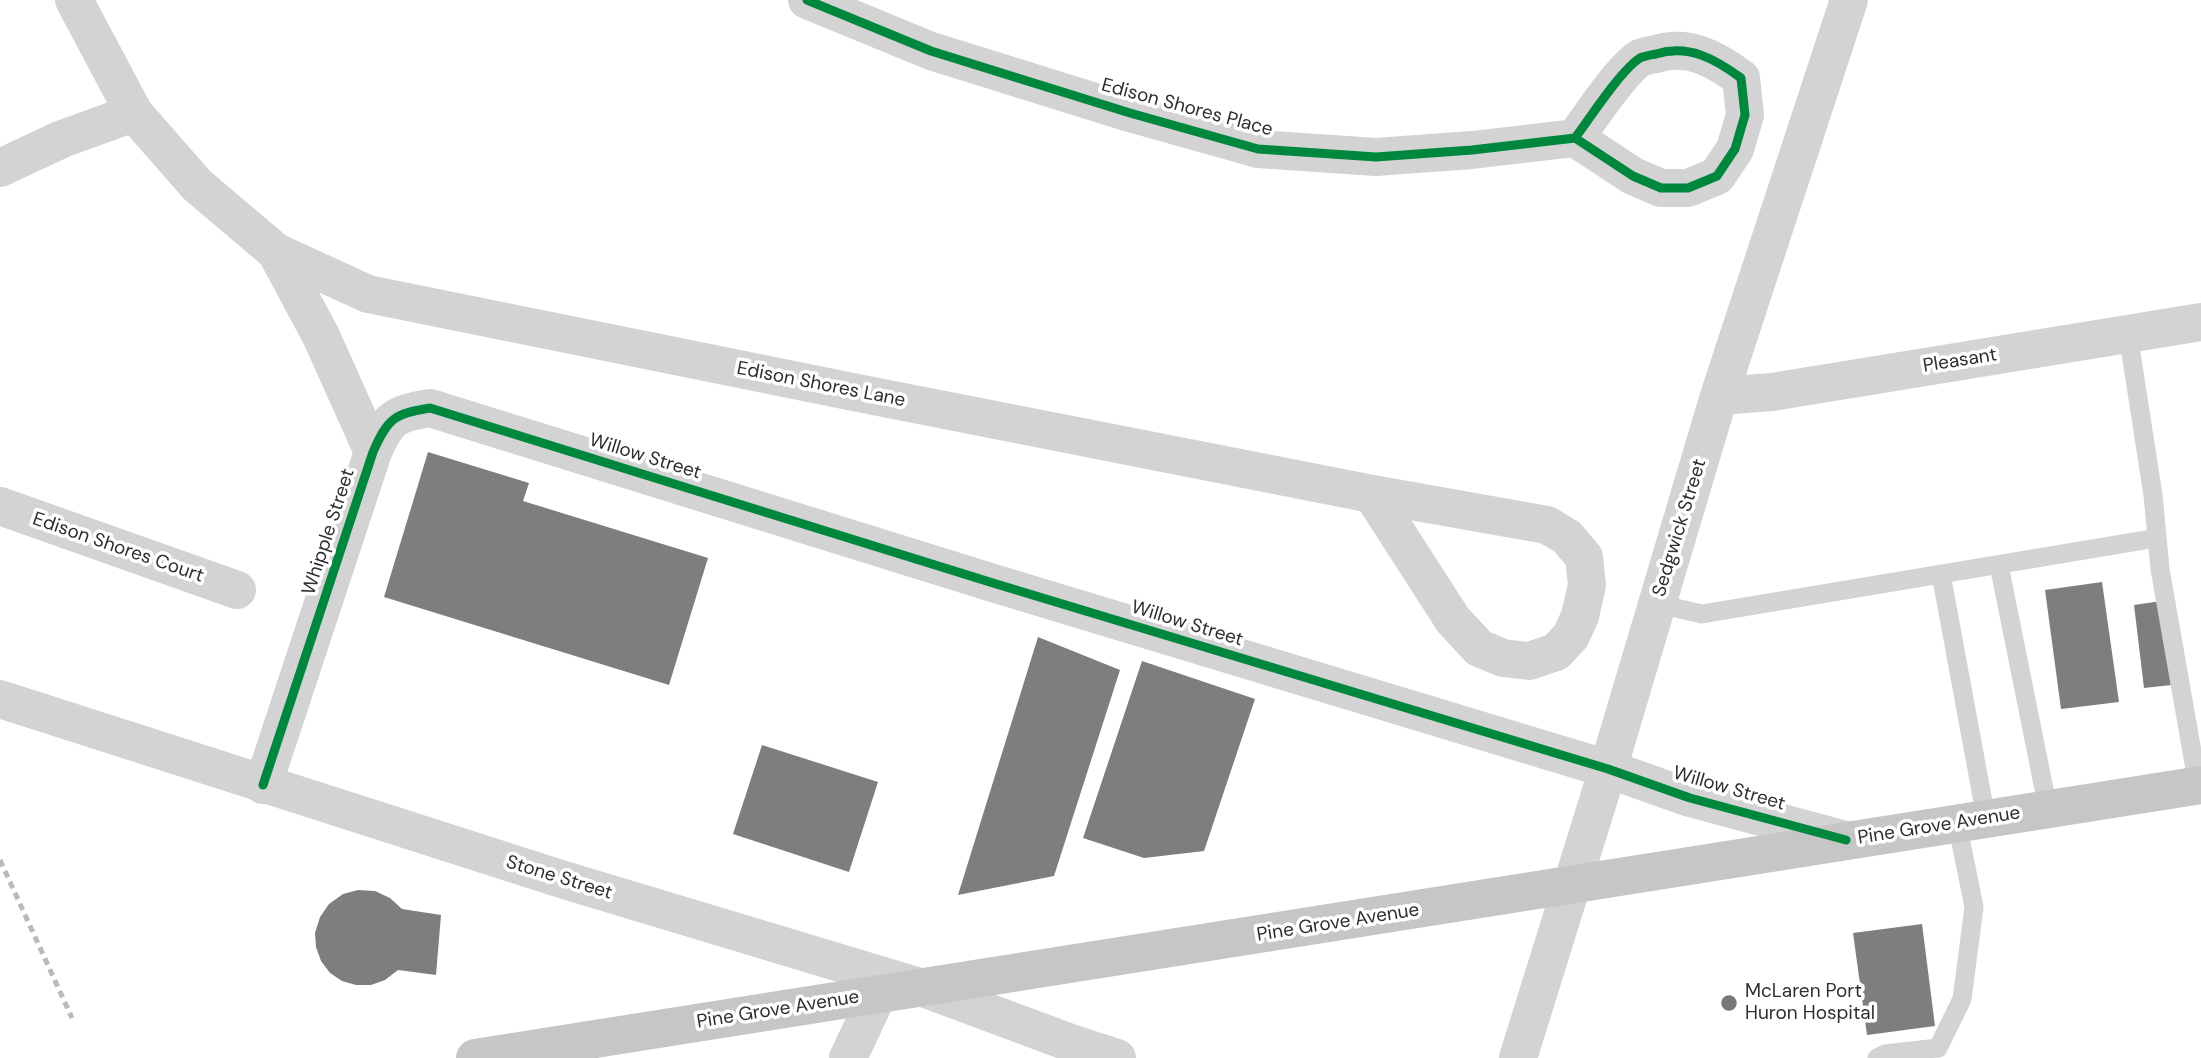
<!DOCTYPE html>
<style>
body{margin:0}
canvas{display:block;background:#fff}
</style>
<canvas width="2201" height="1058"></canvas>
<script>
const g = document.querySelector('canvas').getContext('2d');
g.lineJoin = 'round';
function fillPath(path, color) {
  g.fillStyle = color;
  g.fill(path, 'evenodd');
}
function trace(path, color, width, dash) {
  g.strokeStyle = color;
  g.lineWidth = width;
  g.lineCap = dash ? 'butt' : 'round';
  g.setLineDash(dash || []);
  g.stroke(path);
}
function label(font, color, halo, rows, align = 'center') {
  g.font = font + ' "DM Sans",sans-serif';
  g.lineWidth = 7;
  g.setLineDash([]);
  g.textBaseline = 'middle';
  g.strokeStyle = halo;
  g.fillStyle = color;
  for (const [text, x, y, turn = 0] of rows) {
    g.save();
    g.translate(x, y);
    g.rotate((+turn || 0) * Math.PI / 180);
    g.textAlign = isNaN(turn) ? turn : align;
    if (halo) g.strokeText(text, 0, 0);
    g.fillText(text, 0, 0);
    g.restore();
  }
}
fillPath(new Path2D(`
 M428,452L529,483L523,501L708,558L669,685L384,597Z
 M2102,582L2119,702L2061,709L2045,590Z
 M2161,601L2171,685L2144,688L2134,605Z
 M1038,637L1120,670L1054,876L958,895Z
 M1142,661L1255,699L1204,851L1144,858L1083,838Z
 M762,745L878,782L849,872L733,834Z
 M358,890L375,891L390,898L402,909L441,915L436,975L398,970L385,980L371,985H356L342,981L330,973L321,961L316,947L315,933L320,917L329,904L343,894Z
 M1922,924L1935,1026L1867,1035L1853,933Z`), '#7e7e7e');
trace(new Path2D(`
 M2128,334L2153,495L2160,569L2198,786
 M1999,565L2048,809
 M1941,574L1986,818
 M1658,604L1702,614L2157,538
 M1877,1058L1885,1054L1938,1048L1962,999L1974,907L1957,823`), '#d3d3d3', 19);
trace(new Path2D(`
 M74,0L134,113L197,185L276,252L321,336L373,452
 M807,0L931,51L1130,113L1258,149L1376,157L1472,150L1575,138L1633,176L1661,188H1688L1717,176L1735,149L1745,115L1741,78C1715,59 1689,44 1656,54C1651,55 1645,56 1640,58C1621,70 1590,118 1575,138
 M0,168L62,139L134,113
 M276,252L368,294L858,393L1372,494L1547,525L1567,537L1584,557L1587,585L1580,616L1571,636L1556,652L1529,661L1503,658L1479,648L1453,620L1372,494
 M1719,396L1772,392L2201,322
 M0,506L237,590
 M263,785L373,452C388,418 394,414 430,408L993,583L1608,769L1690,798L1846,840
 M923,988L1071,1043L1117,1058
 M848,1058L878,994
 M1518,1058L1608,769L1719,396L1849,0`), '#d3d3d3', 38);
trace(new Path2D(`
 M0,699L561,879L923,988`), '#d3d3d3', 38);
trace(new Path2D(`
 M475,1058L2201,785`), '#c6c6c6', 38);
trace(new Path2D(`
 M0,860L72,1018`), '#bababa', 5, [7, 5]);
trace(new Path2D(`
 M807,0L931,51L1130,113L1258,149L1376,157L1472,150L1575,138L1633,176L1661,188H1688L1717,176L1735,149L1745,115L1741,78C1715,59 1689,44 1656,54C1651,55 1645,56 1640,58C1621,70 1590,118 1575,138
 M263,785L373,452C388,418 394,414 430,408L993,583L1608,769L1690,798L1846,840`), '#00873e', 9);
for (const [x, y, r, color] of [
 [1729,1003,9,"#777"]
]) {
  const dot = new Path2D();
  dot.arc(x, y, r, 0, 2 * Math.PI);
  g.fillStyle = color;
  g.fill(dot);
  trace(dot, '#fff', 2.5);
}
label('19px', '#2e2e2e', '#fff', [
 ["Edison Shores Place",1187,108,15],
 ["Pleasant",1960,361,-9],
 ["Edison Shores Lane",821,385,11],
 ["Willow Street",645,457,17],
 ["Sedgwick Street",1680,528,-73],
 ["Whipple Street",329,532,-72],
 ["Edison Shores Court",118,548,19],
 ["Willow Street",1187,624,17],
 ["Willow Street",1729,789,16],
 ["Pine Grove Avenue",1939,826,-9],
 ["Stone Street",559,878,17],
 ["Pine Grove Avenue",1338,923,-9],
 ["Pine Grove Avenue",778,1010,-9]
]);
label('19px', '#2e2e2e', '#fff', [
 ["McLaren Port",1745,992],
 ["Huron Hospital",1745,1014]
], 'left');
</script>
